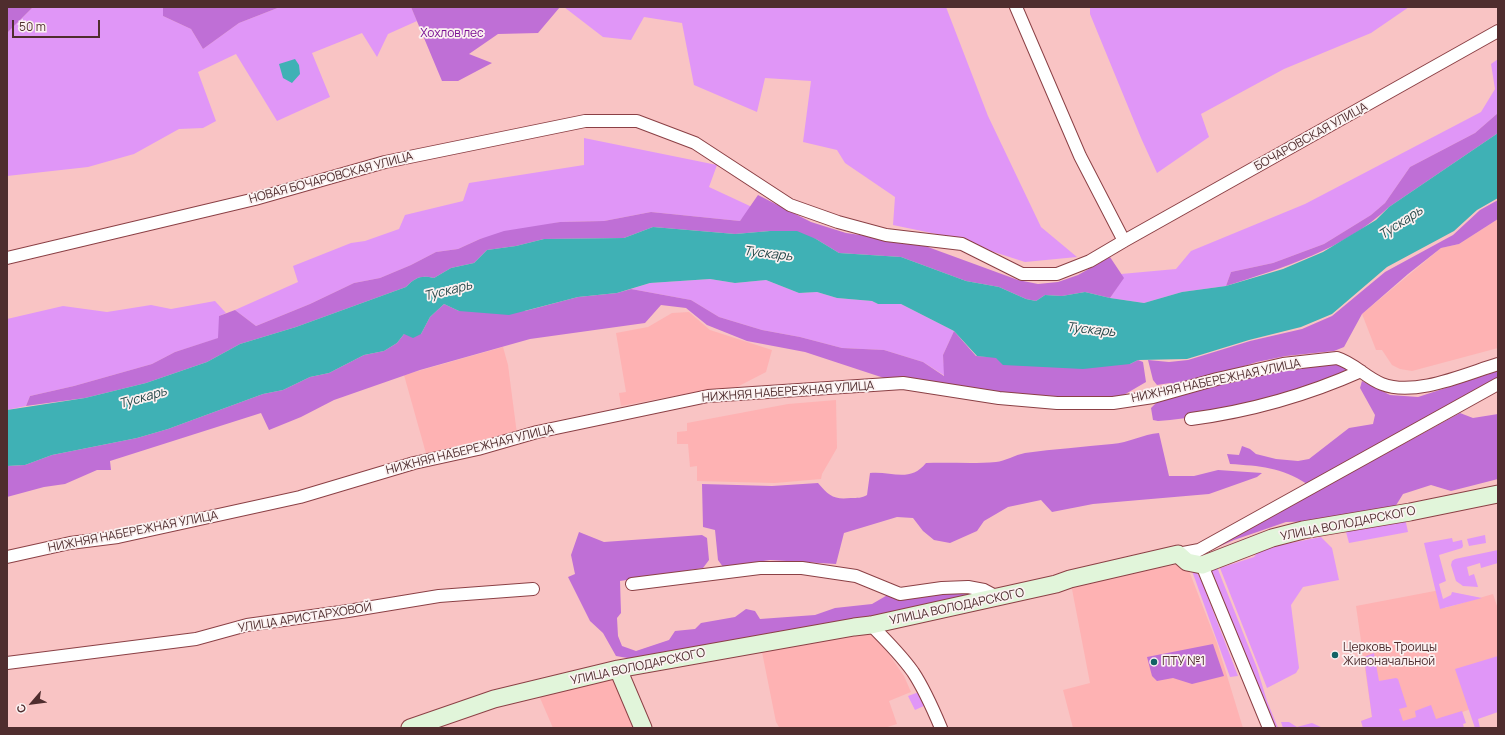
<!DOCTYPE html>
<meta charset="utf-8">
<style>
body{margin:0}
#map{position:relative;width:1505px;height:735px;overflow:hidden;background:#f9c4c4;font-family:Manrope,sans-serif}
canvas{display:block}
.frame{position:absolute;inset:0;border:8px solid #4f2d2e;pointer-events:none}
.north{position:absolute;left:12px;top:683px;width:40px;height:40px;-webkit-text-stroke:3px #fbf1f1;paint-order:stroke;rotate:242deg;font-size:11px;font-weight:700;line-height:16px;text-align:center;color:#4f2d2e}
.north::after{content:'';display:block;margin:auto;width:14px;height:18px;background:#4f2d2e;clip-path:polygon(50% 0,100% 100%,50% 72%,0 100%)}
.scale{position:absolute;left:12px;top:20px;width:88px;height:18px;box-sizing:border-box;border:2px solid #4f2d2e;border-top:0;padding-left:5px;font-size:12px;line-height:14px;white-space:nowrap;color:#4f2d2e;-webkit-text-stroke:3px #fbf1f1;paint-order:stroke}
</style>
<div id="map">
<canvas width="1505" height="735"></canvas>
<div class="frame"></div>
<div class="north">С</div>
<div class="scale">50 m</div>
</div>
<script>
const g = document.querySelector('canvas').getContext('2d');
g.lineJoin = 'round';
function fillPath(path, color) {
  g.fillStyle = color;
  g.fill(path, 'evenodd');
}
function trace(path, color, width, dash) {
  g.strokeStyle = color;
  g.lineWidth = width;
  g.lineCap = dash ? 'butt' : 'round';
  g.setLineDash(dash || []);
  g.stroke(path);
}
function label(font, color, halo, rows, align = 'center') {
  g.font = font + ' Manrope,sans-serif';
  g.lineWidth = 3.5;
  g.setLineDash([]);
  g.textBaseline = 'middle';
  g.strokeStyle = halo;
  g.fillStyle = color;
  for (const [text, x, y, turn = 0] of rows) {
    g.save();
    g.translate(x, y);
    g.rotate((+turn || 0) * Math.PI / 180);
    g.textAlign = isNaN(turn) ? turn : align;
    if (halo) g.strokeText(text, 0, 0);
    g.fillText(text, 0, 0);
    g.restore();
  }
}
fillPath(new Path2D(`
 M1498,219V348L1412,371L1400,369L1392,365L1382,350H1376L1362,314L1441,248L1459,244Z
 M689,312L710,330L772,350L766,372L737,387L695,392L621,406L619,393L626,392L616,333L648,327L672,313Z
 M503,347L508,365L517,434L485,440V443L427,457L404,375Z
 M836,400L837,448L822,474L821,479L775,483L697,481V466L690,467L688,444H677V432L687,431V423L788,404Z
 M1186,563L1217,643L1243,728H1073L1063,690L1090,683L1071,584Z
 M1440,590L1445,608L1493,594L1498,609V658L1471,709L1433,722L1387,728H1363L1361,721L1372,717L1356,606Z
 M869,631L888,653L904,676L911,692L889,701L897,724L884,728L779,727L776,722L759,637Z
 M614,673L636,728H553L537,691Z`), '#feb2b3');
fillPath(new Path2D(`
 M33,7H163V16L191,29L203,49L239,23L280,7H411L417,21L388,34L377,57L362,33L312,53L330,97L277,121L236,54L198,72L216,121L203,128L179,129L134,154L88,167L7,176V33Z
 M564,7H946L988,116L1041,227L1077,257L1025,262L941,235L893,225L895,197L845,163L837,150L803,142L811,81L765,78L757,112L694,85L682,23L644,17L631,40L603,37Z
 M1090,7H1409L1371,33L1284,69L1201,114L1209,137L1157,173L1141,138L1090,14Z
 M1498,59V113L1475,133L1410,167L1385,203L1371,215L1324,244L1273,263L1231,272L1226,286L1182,292L1144,303L1110,298L1123,278L1121,274L1176,269L1191,251L1305,204L1481,112L1495,89L1491,64Z
 M584,138L717,165L709,187L752,207L740,221L651,212L604,221L560,222L480,239L458,249L436,252L411,265L380,278L354,283L310,304L256,326L235,310L298,282L293,266L351,243L365,241L399,229L405,215L463,201L469,183L584,165Z
 M710,279L735,283L766,280L799,293L817,292L837,298L872,301L878,304H901L954,331L943,355L945,376L923,362L884,350L842,348L800,337L762,330L719,317L691,300L631,289L650,283Z
 M215,301L226,313L219,316V338L175,352L152,364L74,386L30,396L26,406L7,410V319L63,306L107,312L151,305L171,309Z
 M1405,518L1408,532L1349,543L1345,528Z
 M1485,535L1486,543L1469,546L1467,539Z
 M1321,537L1332,548L1339,580L1303,587L1291,605L1299,668L1296,673L1267,688L1220,568L1254,557L1260,549Z
 M1452,538L1453,542L1462,540L1463,546L1462,548L1439,555L1446,581L1439,584L1443,599L1451,595L1452,592L1482,598L1440,609L1424,543Z
 M1498,550V563L1481,568L1480,563L1467,567L1469,576L1474,574L1478,587L1463,586L1456,581L1451,565L1452,561L1455,559Z
 M1217,567L1257,668L1267,701L1278,728H1273L1210,569Z
 M1191,568L1197,573L1202,582L1238,676L1230,677Z
 M1374,653L1379,681L1396,678L1398,679L1407,707L1399,709L1403,721L1416,717L1415,711L1431,705L1436,719L1462,711L1466,723L1463,724L1464,728H1363L1361,721L1372,717L1364,657Z
 M1498,656V712L1478,719L1480,728H1475L1455,669Z
 M919,692L926,705L915,710L908,696Z
 M1281,722H1289L1297,727L1312,723L1323,728H1283Z`), '#e096f7');
fillPath(new Path2D(`
 M7,7H33L7,33Z
 M163,7H280L239,23L203,49L191,29L163,16Z
 M411,7H560L538,33L498,34L469,54L492,63L458,81H442Z
 M1498,113V133L1389,207C1343,250 1285,267 1226,286L1231,272L1273,263L1324,244L1371,215L1385,203L1410,167L1475,133Z
 M758,195L811,222L846,233L917,243L1018,280L1038,284L1058,282L1078,275L1110,257L1124,278L1110,298L1085,292L1062,296L1045,295L1036,301L1026,299L999,287L966,281L901,257L839,253L816,239L770,231L735,234L653,227L624,238L544,239L516,246L487,250L474,263L451,268L434,278C421,275 416,277 406,287L296,327L240,344L207,362L146,383L85,398L26,406L30,396L74,386L152,364L175,352L218,338L219,316L235,310L256,326L310,304L354,283L380,278L411,265L436,252L458,249L480,239L504,231L560,222L604,221L651,212L740,221Z
 M1498,200V219L1459,244L1441,248L1408,274L1362,314L1344,347L1334,351L1286,356L1257,362L1181,386L1170,383L1157,385L1153,380L1148,360L1169,362L1188,360L1250,341L1302,329L1332,316L1385,272L1453,235L1480,210Z
 M631,289L691,300L719,317L762,330L800,337L842,348L884,350L923,362L944,376L943,355L954,331L976,356L1130,364L1138,360L1143,362L1146,382L1122,396L1109,397L1005,395L914,378H884L805,352L747,341L707,325L686,308L661,305L645,323L530,339L420,370L334,400L301,417L269,430L261,413L110,461L111,470H97L65,484L44,487L7,497V466L25,465L52,455L137,438L168,429L263,394L283,390L310,377L329,373L364,355L384,351L397,343L404,334H421L430,317L444,304L459,311H525L578,297L617,293Z
 M1341,364L1347,368L1348,372C1288,396 1223,416 1158,421L1153,420L1151,408L1157,402L1283,368Z
 M1498,371V379L1307,484C1281,467 1260,466 1230,464L1227,454L1239,455L1242,446L1250,449L1256,454L1276,459L1298,461L1309,459L1349,428L1373,424L1375,415L1360,388L1362,381L1390,395L1418,397Z
 M1460,413L1473,418L1498,414V479L1451,491L1431,485L1403,494L1395,507L1322,521L1286,522L1234,540L1204,553Z
 M1159,433L1169,476H1194L1218,470L1262,473L1257,477L1209,494L1093,504L1052,512L1041,500L1008,507L984,521L977,531L950,543L934,540L923,531L913,518L897,517L844,533L836,564L770,560L723,567L718,560L715,530L703,527L702,484L772,486L818,483C829,496 834,500 851,498C857,498 862,498 867,495L870,473C892,471 910,483 926,463C949,462 973,464 996,462C1005,461 1015,455 1025,453C1054,449 1083,447 1112,444C1129,443 1143,434 1159,433Z
 M579,532L604,542L702,535L707,538L709,560L703,568L620,581L621,613L617,618L618,636L622,646L636,651L669,640L675,631L695,629L701,623L735,617L746,609L755,611L760,619L815,615L835,608L872,604L891,593L967,591L981,594L875,617L639,660L616,656L603,633L590,621L568,577L575,574L571,555Z
 M1213,644L1224,676L1192,684L1173,678L1157,681L1152,676L1147,657Z`), '#bf6fd6');
fillPath(new Path2D(`
 M295,59L299,65L300,74L292,83L283,78L279,64Z
 M1498,133V198L1477,210L1454,231L1387,267L1332,314L1301,327L1249,340L1187,359L1138,360L1130,364L1083,369L1003,365L996,358L977,356L954,331L901,304H878L872,301L837,298L817,292L799,293L766,280L735,283L710,279L650,283L617,293L578,297L509,315L459,311L444,304L430,317L421,334L413,338L404,334L397,343L384,351L364,355L329,373L310,377L283,390L263,394L168,429L137,438L52,455L25,465L7,466V410L85,398L146,383L207,362L240,344L296,327L406,287C416,277 421,275 434,278L451,268L474,263L487,250L516,246L544,239L624,238L653,227L735,234L770,231H797L816,239L839,253L901,257L966,281L999,287L1026,299L1036,301L1045,295L1062,296L1085,292L1110,298L1144,303L1182,292L1226,286L1283,269L1323,252L1376,220L1389,207Z`), '#3fb1b5');
const street = new Path2D(`
 M1016,7L1080,156L1124,241L1498,31
 M7,258L255,199L385,162L585,121H637L695,143L790,205L838,222L886,235L962,244L1022,274H1057L1090,261L1124,241
 M1191,419C1251,411 1305,396 1361,371
 M1178,554L1199,550L1498,384
 M7,557L70,543L118,537L300,497L414,463L478,449L537,432L708,396L903,383L999,398L1057,403H1113L1153,397L1217,379L1283,364L1337,358C1354,363 1366,378 1382,384C1415,397 1465,374 1498,364
 M1202,565L1269,728
 M632,584L760,568H802L856,576L900,594L942,588L968,587L984,590L999,598
 M871,625C886,640 901,655 913,672C925,690 933,709 941,728
 M7,663L196,639L247,625L348,611L439,596L533,589`);
const secondary = new Path2D(`
 M618,669L643,728
 M410,728L494,699L618,669L854,627L871,625L1056,584L1070,579L1178,554L1187,562L1202,565L1272,538L1303,530L1410,512L1498,494`);
trace(street, '#8b4045', 14);
trace(secondary, '#8b4045', 19);
trace(street, '#fff', 12);
trace(secondary, '#e1f5da', 17);
for (const [x, y, r, color] of [
 [1335,655,4,"#116265"],
 [1154,662,4,"#116265"]
]) {
  const dot = new Path2D();
  dot.arc(x, y, r, 0, 2 * Math.PI);
  g.fillStyle = color;
  g.fill(dot);
  trace(dot, '#fbf1f1', 1.5);
}
label('12px', '#791093', '#fbf1f1', [
 ["Хохлов лес",452,34]
]);
label('12px', '#4f2d2e', '#fbf1f1', [
 ["БОЧАРОВСКАЯ УЛИЦА",1311,137,-29],
 ["НОВАЯ БОЧАРОВСКАЯ УЛИЦА",331,178,-15],
 ["НИЖНЯЯ НАБЕРЕЖНАЯ УЛИЦА",1216,381,-12],
 ["НИЖНЯЯ НАБЕРЕЖНАЯ УЛИЦА",788,392,-4],
 ["НИЖНЯЯ НАБЕРЕЖНАЯ УЛИЦА",470,450,-14],
 ["УЛИЦА ВОЛОДАРСКОГО",1348,524,-11],
 ["НИЖНЯЯ НАБЕРЕЖНАЯ УЛИЦА",133,532,-11],
 ["УЛИЦА ВОЛОДАРСКОГО",957,607,-12],
 ["УЛИЦА АРИСТАРХОВОЙ",305,618,-9],
 ["УЛИЦА ВОЛОДАРСКОГО",638,667,-12]
]);
label('12px', '#4f2d2e', '#fbf1f1', [
 ["Церковь Троицы",1343,648],
 ["Живоначальной",1343,662],
 ["ПТУ №1",1162,662]
], 'left');
label('italic 13px', '#264849', '#fbf1f1', [
 ["Тускарь",1401,223,-33],
 ["Тускарь",768,254,7],
 ["Тускарь",448,291,-14],
 ["Тускарь",1091,330,6],
 ["Тускарь",143,398,-16]
]);
</script>
